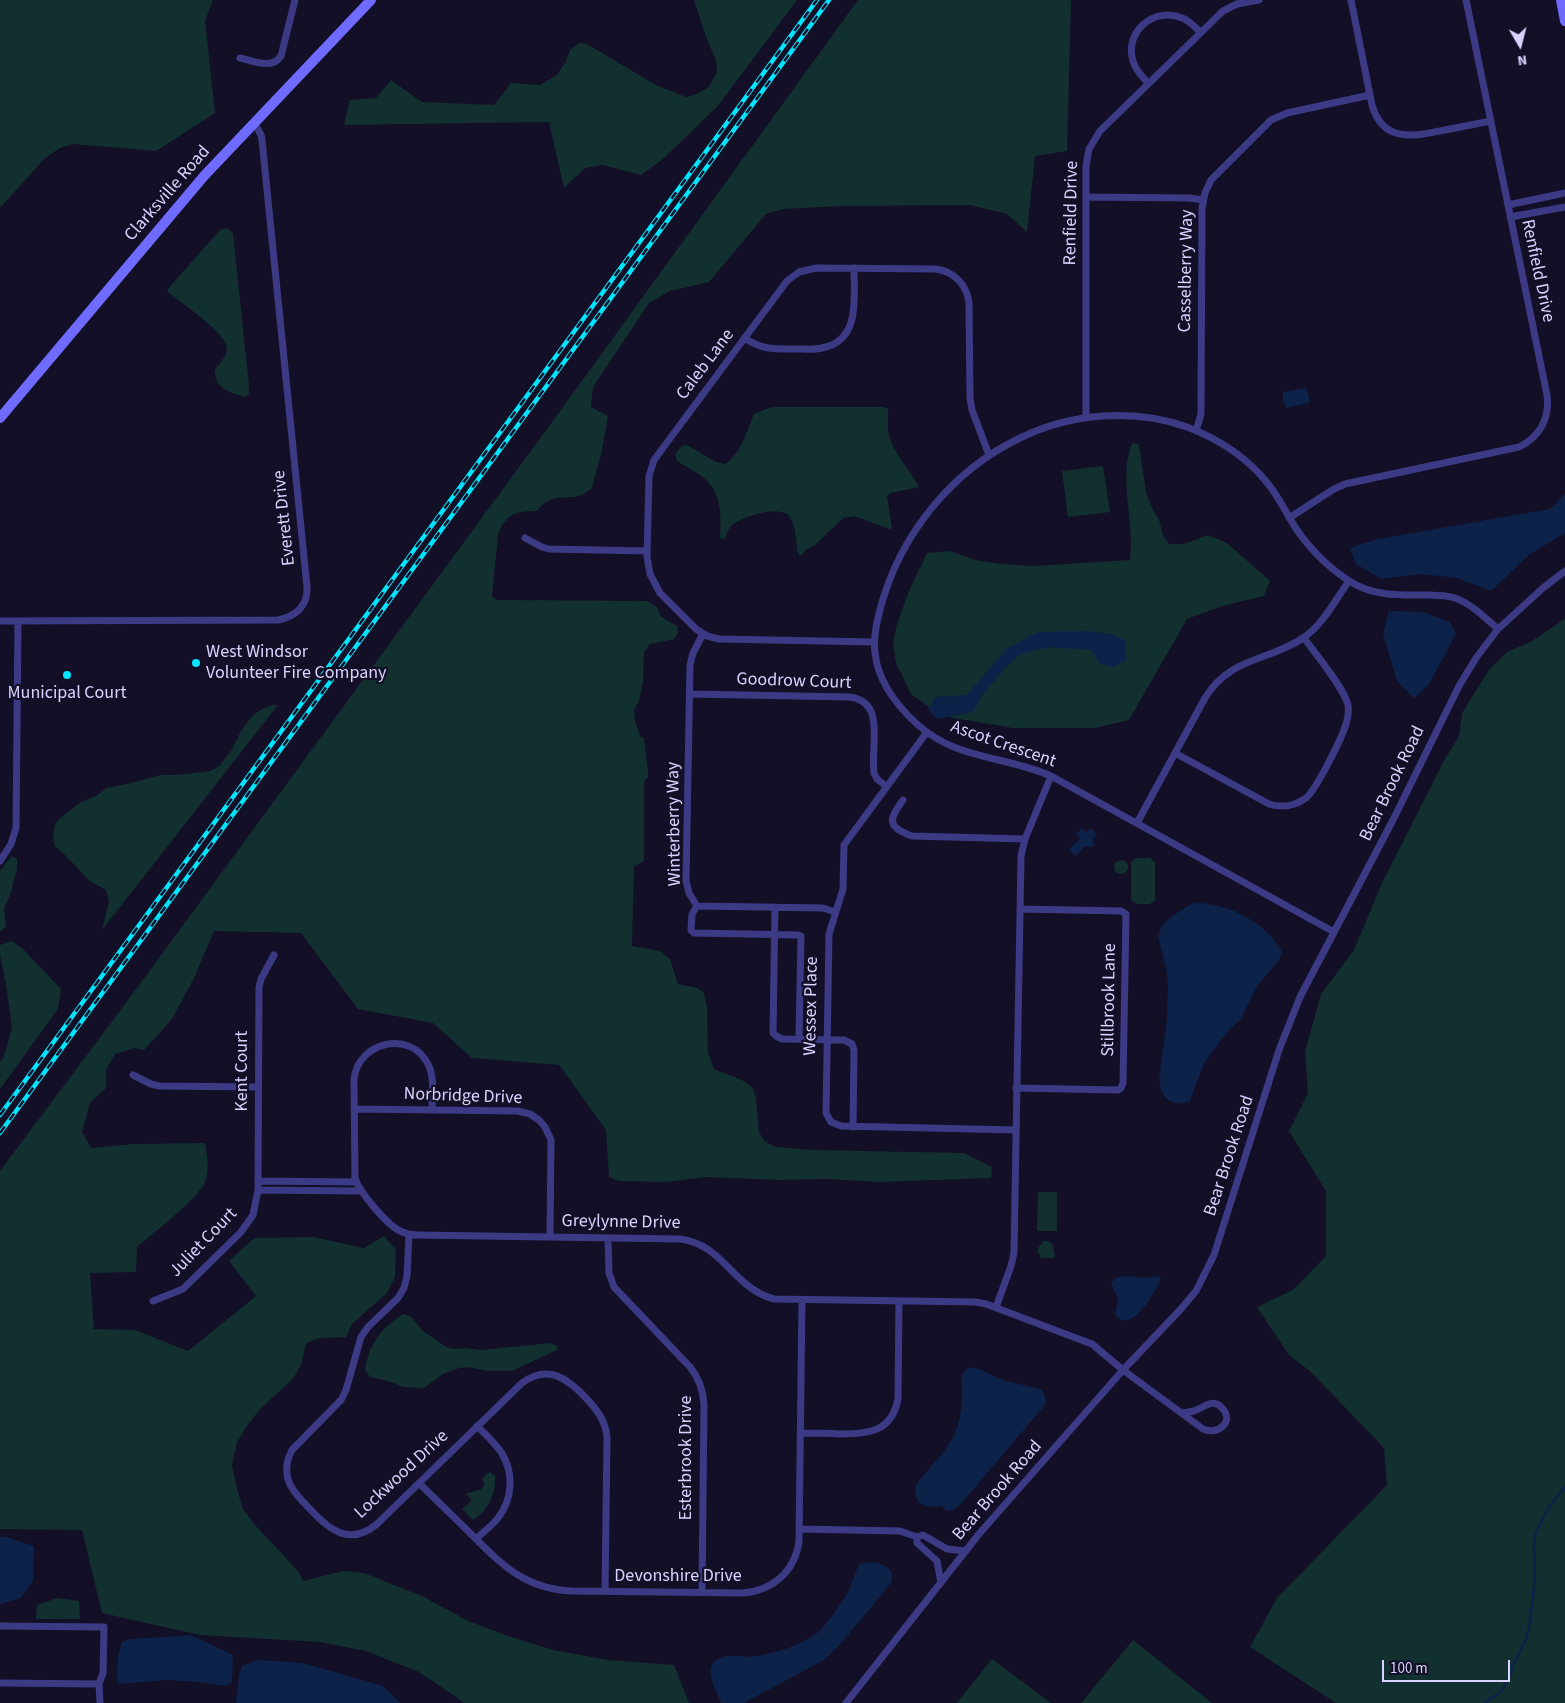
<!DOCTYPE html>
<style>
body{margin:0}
#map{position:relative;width:1565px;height:1703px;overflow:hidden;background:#130f26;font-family:"Source Sans 3",sans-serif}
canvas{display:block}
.north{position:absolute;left:1495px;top:20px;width:50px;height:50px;-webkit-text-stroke:4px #130f26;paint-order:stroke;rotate:172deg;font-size:14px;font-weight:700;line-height:20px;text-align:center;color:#d9d4ff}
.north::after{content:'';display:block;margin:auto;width:18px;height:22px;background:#d9d4ff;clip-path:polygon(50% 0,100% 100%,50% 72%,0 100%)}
.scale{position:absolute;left:1382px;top:1660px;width:128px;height:22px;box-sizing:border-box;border:2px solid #d9d4ff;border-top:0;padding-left:6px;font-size:15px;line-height:18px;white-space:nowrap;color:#d9d4ff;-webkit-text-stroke:4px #130f26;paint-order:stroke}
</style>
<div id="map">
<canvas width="1565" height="1703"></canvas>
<div class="north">N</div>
<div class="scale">100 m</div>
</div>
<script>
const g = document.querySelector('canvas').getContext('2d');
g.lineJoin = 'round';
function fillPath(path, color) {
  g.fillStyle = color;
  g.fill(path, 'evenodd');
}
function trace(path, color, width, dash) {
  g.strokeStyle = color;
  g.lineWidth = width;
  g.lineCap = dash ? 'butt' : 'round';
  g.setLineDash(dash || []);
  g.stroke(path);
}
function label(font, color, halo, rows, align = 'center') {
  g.font = font + ' "Source Sans 3",sans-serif';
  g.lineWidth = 4.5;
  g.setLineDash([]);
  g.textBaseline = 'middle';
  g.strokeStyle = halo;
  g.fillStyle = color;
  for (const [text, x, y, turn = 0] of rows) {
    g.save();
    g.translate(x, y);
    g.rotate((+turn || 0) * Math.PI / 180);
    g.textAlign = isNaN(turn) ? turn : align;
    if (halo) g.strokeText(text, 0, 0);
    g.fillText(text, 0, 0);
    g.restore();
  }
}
fillPath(new Path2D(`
 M0,0H213L205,21L215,113L156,151L73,144L60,148L45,158L0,208Z
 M694,0H797L717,107L663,159L641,175L603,165L585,168L564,188L549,122L344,125L350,100L376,98L391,80L422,102L494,105L511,83L540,85L557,75L566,61L570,50L579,43L587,44L656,85L686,97L699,93L709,87L717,72L716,60L706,37Z
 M858,0H1071L1067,151L1035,156L1027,232L1007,214L970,205L844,206L783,209L766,214L709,282L670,291L649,303L593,387L591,407L608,416L601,455L597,468L592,488C588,491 583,495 578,496C559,500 552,493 537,511C516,511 505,514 498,535L492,596L497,600L647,601L658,608L660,616L677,626L678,633L674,639L650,644L644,652L643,681L639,701L634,710L635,721L640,736L644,738L648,771V777L644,781V861L634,866L632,946L660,951L670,959L678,984L697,988L704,993L707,1007L708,1053L714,1069L742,1080L752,1087L756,1098L759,1132L765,1142L776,1147L812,1150L964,1153L992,1167L991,1178L880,1182L826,1179L778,1180L706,1177L666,1182L620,1181L609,1177L606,1130L559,1065L472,1058L433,1023L358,1009L301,933L214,931L194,978L172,1019L144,1050L135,1048L115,1054L106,1070V1088L90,1103L82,1132L91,1148L133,1144L205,1143C207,1156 210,1170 205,1182C199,1198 152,1234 137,1247L136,1272L90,1273L94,1329L135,1330L188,1351L256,1296L229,1261L254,1238L313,1237L364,1248L384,1236L396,1250L395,1277L387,1293L352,1324L346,1337L320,1338L306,1343L301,1365L293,1379L260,1409L247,1426L237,1442L232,1465L237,1489L243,1509L255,1525L299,1572L303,1581L343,1571L364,1573L424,1597L468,1621L511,1637L553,1650L608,1660L674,1665L689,1703H465L419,1672L366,1651L320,1642L200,1635L102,1613L82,1530L0,1529V1171L134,992L555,418Z
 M227,228L233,233L249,386V394L246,397C231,393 214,389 215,370C219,364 226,357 227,350C229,334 181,303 169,293L167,290L220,230Z
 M771,407H884L888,409C889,416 887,423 888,430C891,451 909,468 919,487L891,493L887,496L892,530L854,516L843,518L815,545L807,549L800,556L798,553C796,542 796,523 788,515C776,505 743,517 732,525C729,528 726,534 725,539L720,538C721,519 722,495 707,481C699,473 686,467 677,461L675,454L682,446L687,445L716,462L725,464C741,454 747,430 754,414Z
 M1132,443L1139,444L1146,493L1153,510L1159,520L1163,535L1169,544H1184L1208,535L1227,543L1270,581L1264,596L1222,606L1187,619L1129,720L1095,728H1013L948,717L936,712L911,694L896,663L893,642L897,624L909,591L927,553L950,551L975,560L1001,564L1033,566L1130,560C1135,521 1118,480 1132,443Z
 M1103,466L1110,512L1068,517L1062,471Z
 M1565,619V1703H1336L1250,1647L1277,1598L1387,1485L1384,1448L1311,1372L1289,1355L1257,1307L1293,1290L1326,1256V1191L1289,1131L1308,1093L1305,1052L1321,994L1354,950L1382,883L1445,759L1459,736L1462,713L1489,670L1507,652L1532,641Z
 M273,705H278L102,930L109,901L106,890L90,881L64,854L55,846L53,841L54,830L55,824L59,819L81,802L96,796L107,788L127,784L161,775H177L211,771L220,765L231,751L241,731L252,716L262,709Z
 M11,857H14L17,859V871L14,879L11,893L4,908L6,924L5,928L0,931V871Z
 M1136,858H1150L1155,862V900L1150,904H1136L1131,900V862Z
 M1114 867a7 7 0 1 1 14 0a7 7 0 1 1-14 0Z
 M11,941L22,948L61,989L58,1009L0,1089V1061L3,1059L12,1028L6,984L0,955V945Z
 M1038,1192H1057V1231H1037Z
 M1043,1241H1049L1053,1245L1055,1258H1041L1037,1250Z
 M405,1314L411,1317L423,1331L446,1347L454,1349L465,1348L481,1350L551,1343L557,1346V1350L512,1371H488L467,1367L459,1368L443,1374L424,1388L403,1387L388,1381L370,1377L365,1370C367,1352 377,1333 392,1322C397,1319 399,1315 405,1314Z
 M490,1472L495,1476C496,1494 489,1510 473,1520L462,1509L472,1500L466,1494C474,1490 489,1492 482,1478Z
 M57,1598L79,1601L80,1619H36L37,1605Z
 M1133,1640L1212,1703H1081Z
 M992,1659L1051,1703H957Z`), '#12302f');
fillPath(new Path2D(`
 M1306,388L1309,395V403L1286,408L1283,400V392Z
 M1565,494V533L1529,555L1491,591L1457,578L1420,574L1381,579L1356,564L1350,548L1378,539L1550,509Z
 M1389,611L1423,612L1450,622L1456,634L1429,684L1414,698L1397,681L1383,634Z
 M1085,631L1112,634L1126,641V660L1114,667L1100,664L1091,650L1048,647L1019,655L1009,664L982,695L973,712L938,719L928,710L935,697L967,695L1007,648L1038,632Z
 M1082,828L1086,833L1091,828L1097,835L1093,839L1094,846L1090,847L1086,846L1075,856L1069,849L1080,839L1076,834Z
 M1196,903C1228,903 1267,923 1282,952L1279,960L1257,986L1241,1019L1228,1031L1204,1063L1190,1101L1179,1104L1169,1101L1162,1093L1159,1080L1167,1019L1168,983L1166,968L1158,936L1162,926L1171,917L1189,905Z
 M1128,1276L1143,1278L1158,1276L1161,1279C1155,1292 1131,1337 1115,1314L1118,1299L1111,1283L1115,1278Z
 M970,1367L979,1369L1002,1380L1040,1389L1043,1391L1046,1401L1045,1405L960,1505L954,1510L947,1511L941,1506C932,1507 921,1508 917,1499C911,1484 922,1479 929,1469C934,1462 941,1456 946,1448C951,1441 956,1433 958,1424C962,1412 962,1399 962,1386C962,1382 961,1378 962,1375C964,1371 966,1369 970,1367Z
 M0,1537H6L34,1546L33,1581L21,1598L0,1604Z
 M867,1562C878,1563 886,1563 892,1573V1581L887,1588L838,1647L824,1660L744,1703H721C718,1693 705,1673 713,1663C724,1650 742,1659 757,1656C778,1652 799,1646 817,1633C825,1627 842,1602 847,1594C852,1585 854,1574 859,1565Z
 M191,1635L233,1655L232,1682L226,1686L198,1682L167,1680L118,1684C116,1670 117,1656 122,1642L131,1639Z
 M258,1660L303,1663L383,1686L401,1703H236L239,1674L242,1666Z`), '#0c2248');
trace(new Path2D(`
 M1484,1703L1501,1692L1511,1674L1512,1667L1525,1641L1529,1628L1535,1581L1534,1542L1536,1533L1549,1507L1565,1487`), '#0c2248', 2.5);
trace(new Path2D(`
 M1351,0L1372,105C1383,144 1415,136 1445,130C1460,127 1476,124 1491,121
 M240,58C253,61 272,70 281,56L295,0
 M1148,83C1142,76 1135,70 1133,61C1124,32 1154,6 1182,18C1190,21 1195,27 1200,32
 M1086,197L1189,198L1203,200
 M1508,205L1565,193
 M1510,217L1565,207
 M744,338C763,350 774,349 795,349C804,349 814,350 822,348C861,341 854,297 854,268
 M1086,418V166L1089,149L1100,131L1223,11L1237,4L1259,0
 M1196,431L1201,414L1202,208L1205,193L1211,180L1271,120L1287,113L1370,95
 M1289,518L1334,489L1345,484L1519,447C1540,437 1550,418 1547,395L1466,0
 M525,538L542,547L549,549L647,551
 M0,621L278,620C295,617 308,606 307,587L262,140L261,135L254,122
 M703,634L693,653L690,665L686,881L689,893L697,906L823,908L835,912
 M874,642L719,639L707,636L696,629L660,593L650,574L647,557L649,476L654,460L787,281L799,272L816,268L935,269C954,271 967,285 969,303L970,398L972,410L989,455
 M690,694L849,697C887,701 870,747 874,773L877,779L886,786
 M927,732L844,845L843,889L829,934L826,1113L831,1122L841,1126L1016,1130
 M1175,753L1269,804C1282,808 1295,806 1306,798C1316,790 1342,738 1346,724C1348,718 1349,711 1348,705C1344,688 1315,653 1304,638
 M903,800C889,819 886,827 912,836L1025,839
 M1137,823L1205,698C1231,656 1268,662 1303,638C1323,625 1335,600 1349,581
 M0,861L11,844L16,828L18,622
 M697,906L692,914L691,930L694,933L798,935L801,936L799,1039
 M775,907L773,1033L776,1036L782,1039L844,1040L852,1044L854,1050L853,1127
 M1334,932L1051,776C1006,756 957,760 918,725C897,706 878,681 875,653C873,637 877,621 881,606C901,533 953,470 1020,438C1071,413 1134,408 1187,427C1219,439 1248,458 1269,485C1280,499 1287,515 1297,530C1311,550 1330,569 1351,582C1375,597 1402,595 1429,595C1438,596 1446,595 1455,598C1472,604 1485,618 1498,629
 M133,1075L151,1084L159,1086L258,1087
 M1016,1088L1118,1090L1121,1088L1123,1083L1126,914L1121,911L1020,909
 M354,1109L518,1111L530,1114L539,1120L545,1127L551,1140L550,1237
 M432,1110C432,1095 435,1078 428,1064C410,1029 358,1042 354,1079L355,1178C360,1193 385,1222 398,1230C404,1233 410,1235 417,1235L680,1239C723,1244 734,1289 774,1299L975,1302L986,1304L1092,1344L1123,1370L1203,1429C1218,1436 1235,1421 1222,1408C1213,1397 1204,1408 1194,1411C1190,1412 1186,1412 1183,1413
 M258,1181L356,1182
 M258,1190L361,1191
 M409,1234L407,1276L404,1288L398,1298L368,1327L361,1337L346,1390L341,1400L292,1450C278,1477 293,1492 311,1510C330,1531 351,1546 377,1524L522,1383C548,1364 567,1378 586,1398C597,1410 606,1421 607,1438L605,1591
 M608,1238L609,1273L614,1287L690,1367C699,1378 703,1390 704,1404L702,1592
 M153,1301L183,1289L241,1232L253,1215L258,1190L259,987L261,979L274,955
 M996,1307L1011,1266L1014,1253L1021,856L1025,839L1051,776
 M801,1433C814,1433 827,1433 840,1434C868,1434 892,1432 898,1399L899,1301
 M419,1483C436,1500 454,1517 471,1534C502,1565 525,1589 572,1591L742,1593C772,1591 795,1572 799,1541L802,1300
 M800,1529L900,1531L917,1537L923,1535L947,1549L966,1551
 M917,1537V1543L937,1561L941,1583
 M476,1539C483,1532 492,1526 498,1518C513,1499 514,1472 501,1452C494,1442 485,1434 477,1426
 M0,1626L104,1627L103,1673L99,1684L100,1703
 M0,1683L99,1684
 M846,1703L979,1534L1123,1370L1180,1310L1196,1291L1214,1255L1279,1050L1300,997L1393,820L1459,686L1476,658L1498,629L1543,588L1565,571`), '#3d3a85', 7);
trace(new Path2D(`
 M1561,0L1565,21
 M0,418L204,176L371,0`), '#6f6bff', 10);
const rail = new Path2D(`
 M0,1115L817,0
 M0,1133L829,0`);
trace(rail, '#00e5ff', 4.5);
trace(rail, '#130f26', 2.5, [8]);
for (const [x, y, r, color] of [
 [196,663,5,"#00e5ff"],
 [67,675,5,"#00e5ff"]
]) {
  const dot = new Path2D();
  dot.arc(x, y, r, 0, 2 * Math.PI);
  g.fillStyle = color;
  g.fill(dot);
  trace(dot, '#130f26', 2);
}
label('18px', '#d9d4ff', '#130f26', [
 ["Clarksville Road",168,194,-49],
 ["Renfield Drive",1072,213,-89],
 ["Casselberry Way",1187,271,-89],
 ["Renfield Drive",1537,271,78],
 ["Caleb Lane",706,365,-53],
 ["Everett Drive",285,518,-96],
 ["Goodrow Court",794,682,2],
 ["Ascot Crescent",1003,745,19],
 ["Bear Brook Road",1393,784,-64],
 ["Winterberry Way",675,824,-91],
 ["Stillbrook Lane",1110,1000,-89],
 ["Wessex Place",812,1006,-89],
 ["Kent Court",243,1071,-90],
 ["Norbridge Drive",463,1097,2],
 ["Bear Brook Road",1230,1156,-72],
 ["Greylynne Drive",621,1223,1],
 ["Juliet Court",204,1243,-46],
 ["Esterbrook Drive",687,1458,-90],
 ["Lockwood Drive",402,1475,-43],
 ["Bear Brook Road",998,1491,-49],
 ["Devonshire Drive",678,1577]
]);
label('18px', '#d9d4ff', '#130f26', [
 ["West Windsor",206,653],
 ["Volunteer Fire Company",206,674],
 ["Municipal Court",67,694,"center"]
], 'left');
</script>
